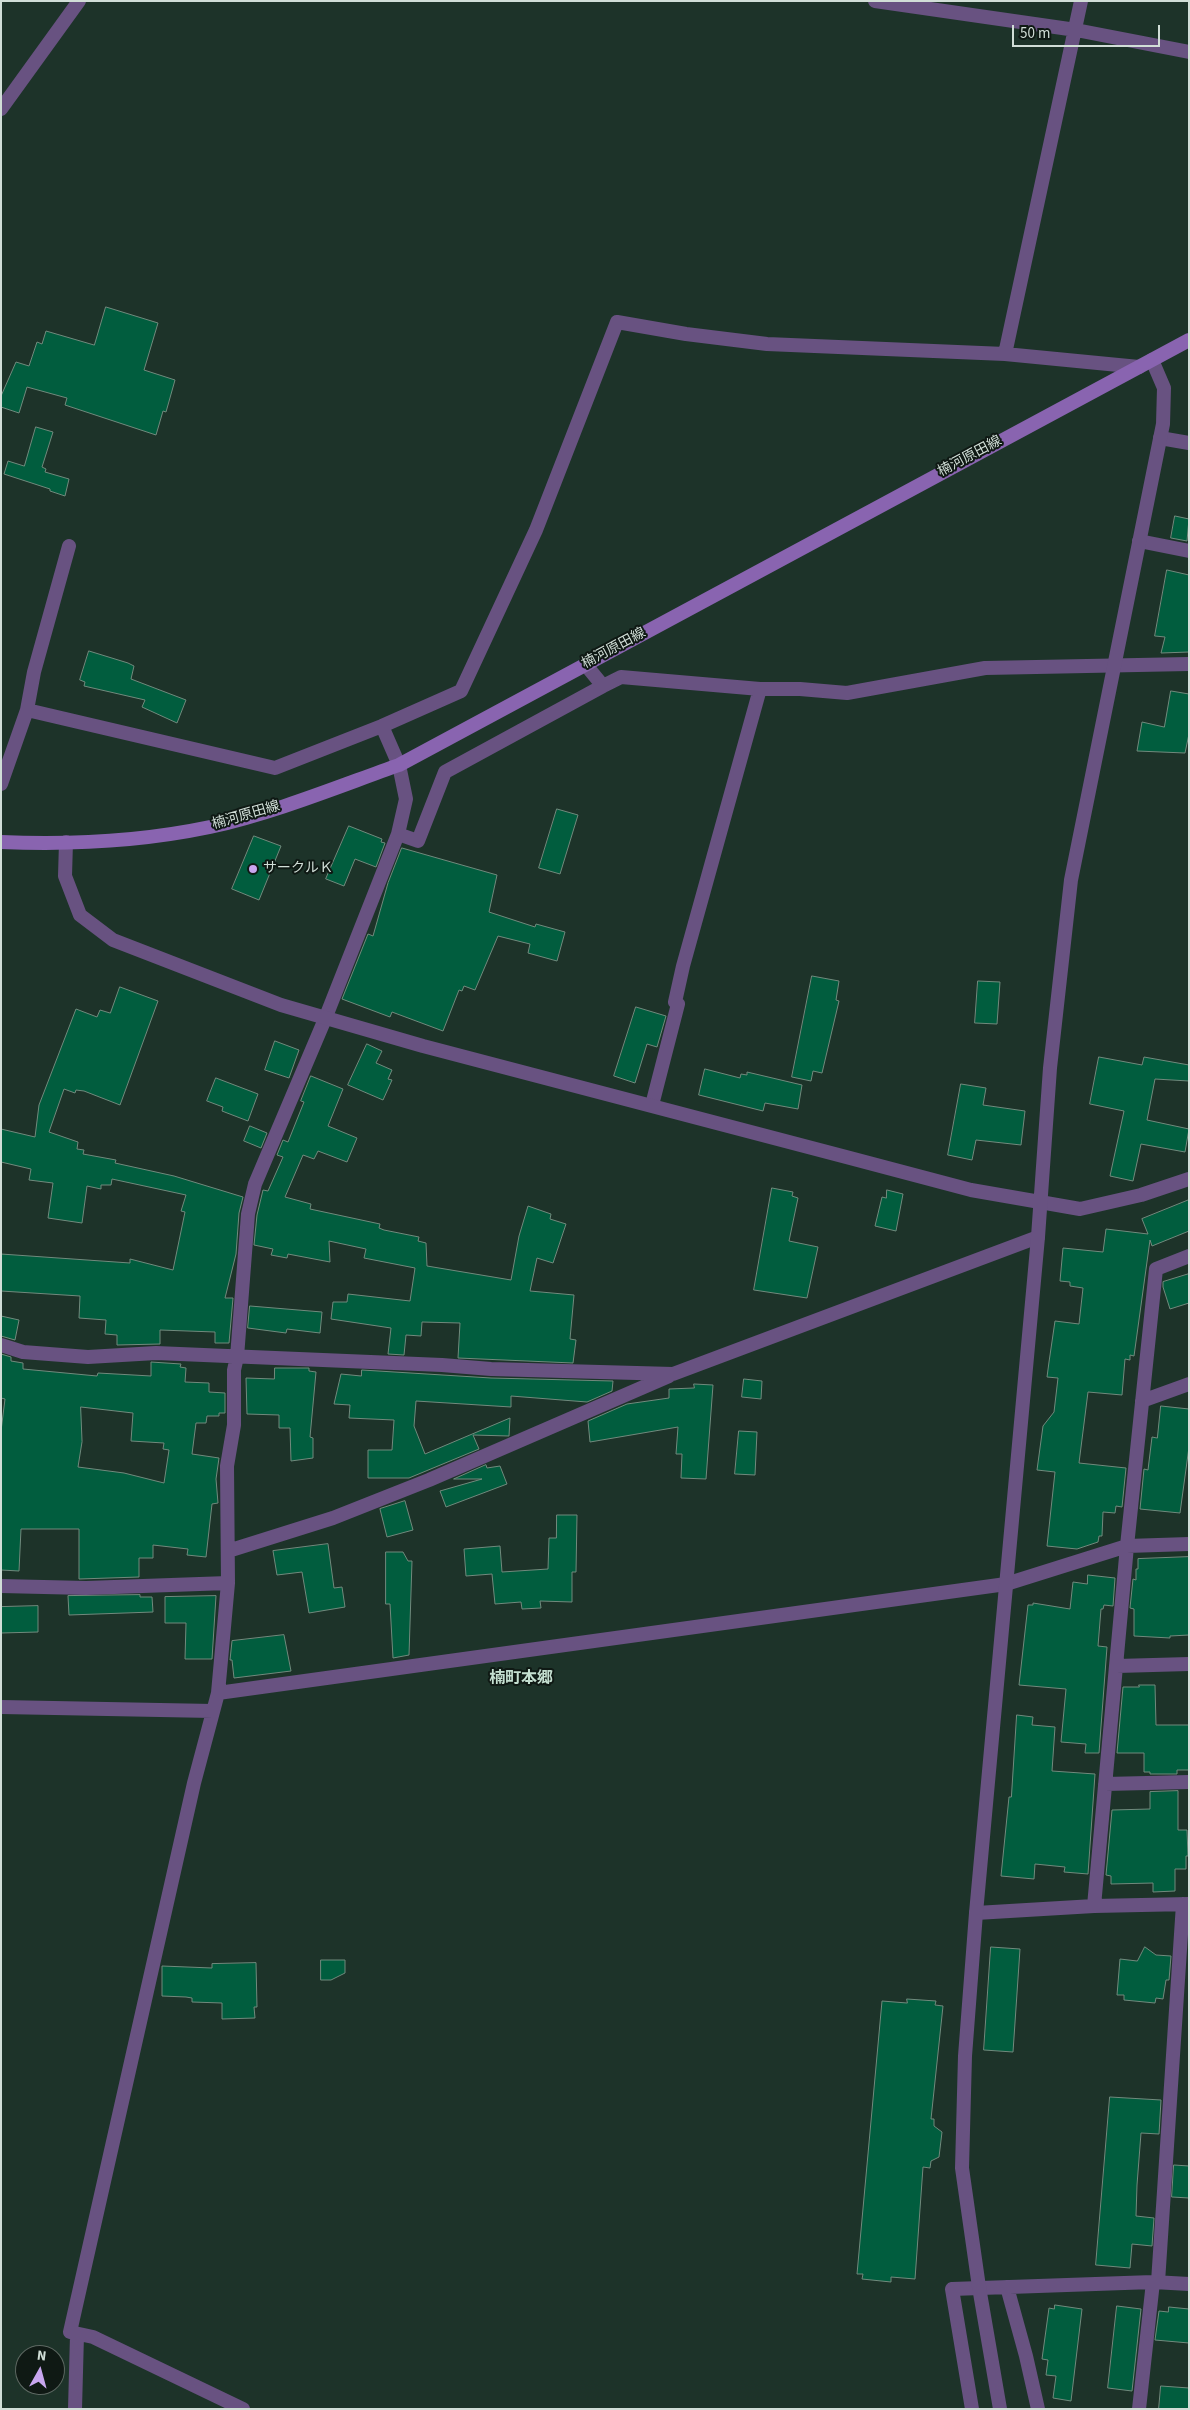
<!DOCTYPE html>
<meta charset="utf-8">
<style>
body{margin:0}
#map{position:relative;width:1190px;height:2410px;overflow:hidden;background:#1d3329;font-family:"Source Sans 3",sans-serif}
canvas{display:block}
.frame{position:absolute;inset:0;border:2px solid #d1ded7;pointer-events:none}
.north{position:absolute;left:15px;top:2345px;width:50px;height:50px;box-sizing:border-box;background:#0f1914;border:1px solid #5d6862;border-radius:50%;rotate:7deg;font-size:14px;font-weight:700;line-height:20px;text-align:center;color:#d1ded7}
.north::after{content:'';display:block;margin:auto;width:18px;height:22px;background:#c8a6ef;clip-path:polygon(50% 0,100% 100%,50% 72%,0 100%)}
.scale{position:absolute;left:1012px;top:25px;width:148px;height:22px;box-sizing:border-box;border:2px solid #d1ded7;border-top:0;padding-left:6px;font-size:15px;line-height:18px;white-space:nowrap;color:#d1ded7;-webkit-text-stroke:4px #0f1914;paint-order:stroke}
</style>
<div id="map">
<canvas width="1190" height="2410"></canvas>
<div class="frame"></div>
<div class="north">N</div>
<div class="scale">50 m</div>
</div>
<script>
const g = document.querySelector('canvas').getContext('2d');
g.lineJoin = 'round';
function fillPath(path, color) {
  g.fillStyle = color;
  g.fill(path, 'evenodd');
}
function trace(path, color, width, dash) {
  g.strokeStyle = color;
  g.lineWidth = width;
  g.lineCap = dash ? 'butt' : 'round';
  g.setLineDash(dash || []);
  g.stroke(path);
}
function label(font, color, halo, rows, align = 'center') {
  g.font = font + ' "Source Sans 3","Noto Sans JP",sans-serif';
  g.lineWidth = 4;
  g.setLineDash([]);
  g.textBaseline = 'middle';
  g.strokeStyle = halo;
  g.fillStyle = color;
  for (const [text, x, y, turn = 0] of rows) {
    g.save();
    g.translate(x, y);
    g.rotate((+turn || 0) * Math.PI / 180);
    g.textAlign = isNaN(turn) ? turn : align;
    if (halo) g.strokeText(text, 0, 0);
    g.fillText(text, 0, 0);
    g.restore();
  }
}
const building = new Path2D(`
 M106,307L158,323L144,370L175,380L166,412L163,411L156,435L65,405L67,398L27,387L19,413L1,407V396L16,362L29,366L37,342L42,344L46,331L94,345Z
 M36,427L53,432L42,467L46,469L45,472L69,479L65,496L50,491V489L4,474L8,461L24,466Z
 M1175,516L1189,519L1187,541L1171,538Z
 M1167,570L1189,575V652L1161,653L1165,637L1155,636Z
 M89,651L128,663L134,666L131,679L186,700L177,723L142,707L145,700L84,686L85,682L80,680Z
 M1171,691L1189,694V734L1185,753L1137,751L1142,722L1164,727Z
 M557,809L578,815L560,874L539,868Z
 M349,826L382,839L381,842L385,843L376,867L355,859L344,886L326,879Z
 M254,836L281,846L259,900L232,889Z
 M402,848L497,875L489,912L535,927L536,924L565,932L557,961L528,953L530,944L498,936L475,990L464,986L462,991L459,990L443,1031L392,1012L390,1017L342,999L368,934L373,936L388,883Z
 M812,976L839,981L836,1000L839,1001L822,1073L813,1071L811,1081L792,1077Z
 M978,981L1000,982L997,1024L975,1023Z
 M120,987L158,1001L120,1105L84,1091L76,1090L75,1093L64,1089L49,1132L78,1142L77,1149L84,1150L83,1154L116,1160L115,1163L174,1176L243,1197L239,1213L236,1254L225,1298H233L229,1343H215V1332L160,1330V1344L117,1345V1335L105,1334L106,1320L79,1318L80,1296L1,1291V1254L130,1263V1259L173,1270L185,1212L181,1211L186,1195L112,1179L111,1185H101V1189L87,1186L82,1223L48,1218L53,1183L29,1180L31,1169L1,1162V1129L35,1137L39,1105L76,1009L97,1017L100,1010L110,1013Z
 M636,1007L666,1016L657,1047L647,1044L635,1083L614,1076Z
 M275,1041L299,1050L289,1078L265,1070Z
 M367,1044L382,1051L376,1063L392,1070L388,1079L392,1080L383,1100L348,1085Z
 M1099,1057L1142,1065L1144,1057L1189,1065V1081L1155,1079L1147,1120L1189,1129L1185,1152L1141,1144L1133,1181L1110,1176L1124,1111L1090,1104Z
 M705,1069L740,1078L741,1074L747,1075V1072L802,1085L798,1109L765,1103L763,1111L699,1095Z
 M311,1076L343,1089L328,1126L357,1138L347,1162L318,1151L314,1159L303,1155L285,1197L311,1204L310,1209L380,1224L379,1228L384,1230L419,1237L418,1241L426,1243L427,1266L511,1280L519,1236L528,1206L551,1214L550,1219L566,1224L553,1263L537,1258L530,1291L574,1295L570,1339L576,1340L573,1363L458,1358L460,1323L422,1322L421,1336L406,1335L404,1355L388,1354L391,1328L331,1319L333,1302H347L348,1294L410,1301L415,1268L364,1258L366,1249L329,1241L330,1262L288,1254L287,1258L271,1255L273,1249L254,1245L257,1215L263,1190L268,1191L283,1157L277,1155L283,1140L288,1142L304,1102L301,1101Z
 M216,1078L258,1094L248,1121L222,1111L223,1107L207,1101Z
 M961,1084L986,1088L983,1105L1025,1111L1021,1145L976,1140L972,1160L948,1155Z
 M250,1126L267,1133L261,1148L244,1141Z
 M772,1188L793,1192L792,1196L798,1198L789,1241L818,1247L807,1298L754,1290Z
 M887,1190L903,1194L896,1231L875,1226L882,1197L886,1198Z
 M1189,1200V1231L1152,1246L1150,1240L1134,1356L1130,1355V1360L1125,1359L1122,1395L1088,1392L1079,1463L1126,1468L1122,1507L1116,1506L1115,1513L1103,1512L1102,1536H1099L1098,1542L1077,1549L1047,1546L1055,1472L1037,1470L1043,1426L1054,1412L1058,1378L1047,1377L1049,1362L1055,1321L1079,1324L1083,1288L1070,1286V1282L1060,1281L1063,1248L1103,1252L1106,1229L1148,1234L1142,1219Z
 M1189,1274V1303L1170,1309L1163,1287V1282Z
 M250,1306L322,1312L320,1333L287,1329L286,1333L248,1328Z
 M1,1316L19,1320L15,1340L1,1336Z
 M1,1354L11,1357V1361L23,1363V1369L97,1376L98,1373L151,1376V1362L181,1364L180,1367L186,1368L185,1382L209,1383V1392L225,1393V1413H219V1416H207L206,1423H196L192,1454L219,1458L216,1479L218,1503L212,1504L206,1557L187,1555L188,1549L153,1545V1558H139V1577L79,1579V1529H21L19,1571L1,1570V1431L5,1399L1,1398ZM81,1407L133,1413L131,1441L164,1443L163,1449L169,1450L164,1483L124,1473L78,1467L82,1442Z
 M275,1368H309V1371L316,1372L310,1437L313,1438V1458L291,1461L290,1428H279V1415L247,1414L246,1378L274,1379Z
 M362,1370L491,1378L613,1381L612,1391L587,1402L511,1396V1407L416,1401L414,1426L425,1454L510,1418L509,1436L473,1435L479,1449L409,1478H368V1450H392L394,1420L349,1418L350,1405L334,1404L341,1374L361,1376Z
 M744,1379L762,1381L761,1399L742,1397Z
 M694,1384L713,1385L706,1479L681,1478L682,1454H676L678,1427L590,1442L588,1421L627,1404L669,1398V1389L694,1388Z
 M1161,1406L1189,1409V1447L1180,1513L1140,1509L1144,1469L1148,1470L1152,1437L1157,1438Z
 M739,1431L757,1432L755,1475L735,1474Z
 M486,1465L487,1468L500,1466L507,1484L446,1507L440,1491L482,1479H454Z
 M405,1501L413,1530L387,1537L380,1509Z
 M557,1515H577L576,1572H572V1602L540,1601L541,1608L522,1609L521,1602L495,1604L492,1574L466,1576L464,1549L500,1546L502,1572L548,1569L549,1538H556Z
 M328,1544L334,1588L342,1587L345,1607L309,1613L302,1572L277,1575L273,1551Z
 M386,1552H403L408,1561H412L409,1655L393,1658L390,1604H386Z
 M1189,1557V1635L1170,1636V1638L1134,1636V1609L1130,1608L1133,1579L1136,1580V1569H1138V1559Z
 M1088,1575L1115,1578L1113,1606L1104,1605L1103,1609H1101L1098,1646L1107,1647L1099,1753H1085L1086,1744L1061,1742L1066,1689L1019,1685L1028,1605H1033V1603L1070,1609L1073,1582L1087,1584Z
 M140,1595V1597H152L153,1612L69,1615L68,1596Z
 M216,1596L212,1659H185L186,1623H165V1597Z
 M38,1606V1632L1,1633V1607Z
 M284,1635L291,1671L234,1678L232,1660H230L232,1641Z
 M1139,1685H1155L1156,1725H1189V1770H1177V1774H1150V1772H1144V1753H1117L1123,1687H1139Z
 M1017,1715L1033,1717L1032,1725L1055,1727L1052,1771L1095,1774L1088,1874L1064,1872L1065,1867L1035,1864L1034,1879L1001,1876L1009,1797H1011Z
 M1178,1791V1830H1187L1188,1856H1186V1869H1175V1891L1153,1892V1883L1111,1884V1876L1106,1875L1112,1810L1150,1809V1792Z
 M991,1947L1020,1949L1013,2052L984,2050Z
 M1145,1947L1156,1955L1171,1956L1169,1980H1166L1163,1999L1156,1998L1155,2003L1124,2000V1995H1117L1120,1959L1137,1961Z
 M321,1960H345V1973L331,1980H321Z
 M256,1963L257,2007H254L255,2018L222,2019V2003L192,2002V1998L186,1997L162,1996V1966L212,1968V1964Z
 M907,1999L936,2001L935,2005L943,2006L931,2119H934V2126L942,2132L939,2157L931,2161L930,2168L923,2167L915,2279L891,2277V2282L862,2279L863,2274H857L882,2001L907,2003Z
 M1110,2097L1161,2100L1159,2134L1141,2133L1137,2185L1136,2216L1154,2218L1152,2246L1132,2244L1130,2268L1096,2265Z
 M1174,2165L1189,2166V2198L1172,2197Z
 M1055,2305L1082,2309L1071,2401L1053,2398L1056,2376L1046,2375L1048,2360L1042,2359L1049,2308L1054,2309Z
 M1117,2306L1141,2309L1132,2391L1108,2388Z
 M1169,2307L1189,2309V2343L1155,2340L1159,2311L1168,2312Z
 M1161,2386L1189,2388V2409H1159Z`);
fillPath(building, '#015d3e');
trace(building, '#718a7d', 1);
trace(new Path2D(`
 M875,1L1076,30L1189,52
 M1,109L79,1
 M1005,354L1081,1
 M1160,438L1189,443
 M1139,541L1189,551
 M585,664L603,686L621,677L760,689H800L847,693L985,668L1189,664
 M27,710L275,768L382,726L399,765L406,799L398,834L325,1019L255,1184L248,1214L237,1357L234,1370V1425L227,1466L228,1583L218,1693L194,1783L70,2332L93,2337L243,2409
 M382,726L461,691L536,530L617,322L686,334L767,344L1005,354L1139,367
 M1,784L27,710L34,672L69,546
 M398,834L418,841L445,772L603,686
 M652,1105L678,1004L675,1002L683,966L760,689
 M1040,1202L1080,1209L1141,1195L1189,1179
 M1,1345L23,1352L88,1357L156,1353L442,1365L491,1369L673,1374L1038,1237
 M1142,1401L1189,1384
 M228,1551L333,1518L429,1480L669,1376
 M1,1586L86,1588L228,1583
 M1117,1666L1189,1664
 M218,1693L1006,1584L1127,1546L1189,1544
 M1,1707L213,1711
 M1105,1784L1189,1782
 M1094,1906L1127,1546L1156,1269L1189,1256
 M976,1913L1094,1906L1189,1904
 M1158,2282L1183,1904
 M1007,2287L1026,2356L1038,2409
 M75,2409L77,2335
 M972,2409L952,2289L1153,2282L1189,2284
 M1139,2409L1153,2282`), '#685281', 14);
trace(new Path2D(`
 M66,842L65,876L80,915L113,940L281,1005L423,1046L850,1158L971,1190L1040,1202
 M1000,2409L979,2287L962,2168L965,2056L976,1913L1038,1237L1050,1068L1071,880L1163,424L1164,388L1152,360`), '#685281', 14);
trace(new Path2D(`
 M1,842C70,845 143,841 210,827C274,813 337,787 399,765L1189,340`), '#8964b0', 14);
for (const [x, y, r, color] of [
 [253,869,5,"#c8a6ef"]
]) {
  const dot = new Path2D();
  dot.arc(x, y, r, 0, 2 * Math.PI);
  g.fillStyle = color;
  g.fill(dot);
  trace(dot, '#0f1914', 2);
}
label('14px', '#d1ded7', '#0f1914', [
 ["楠河原田線",970,457,-28],
 ["楠河原田線",614,649,-28],
 ["楠河原田線",246,816,-16]
]);
label('14px', '#d1ded7', '#0f1914', [
 ["サークルＫ",263,869]
], 'left');
label('bold 16px', '#c4dfd0', '#0f1914', [
 ["楠町本郷",521,1679]
]);
</script>
